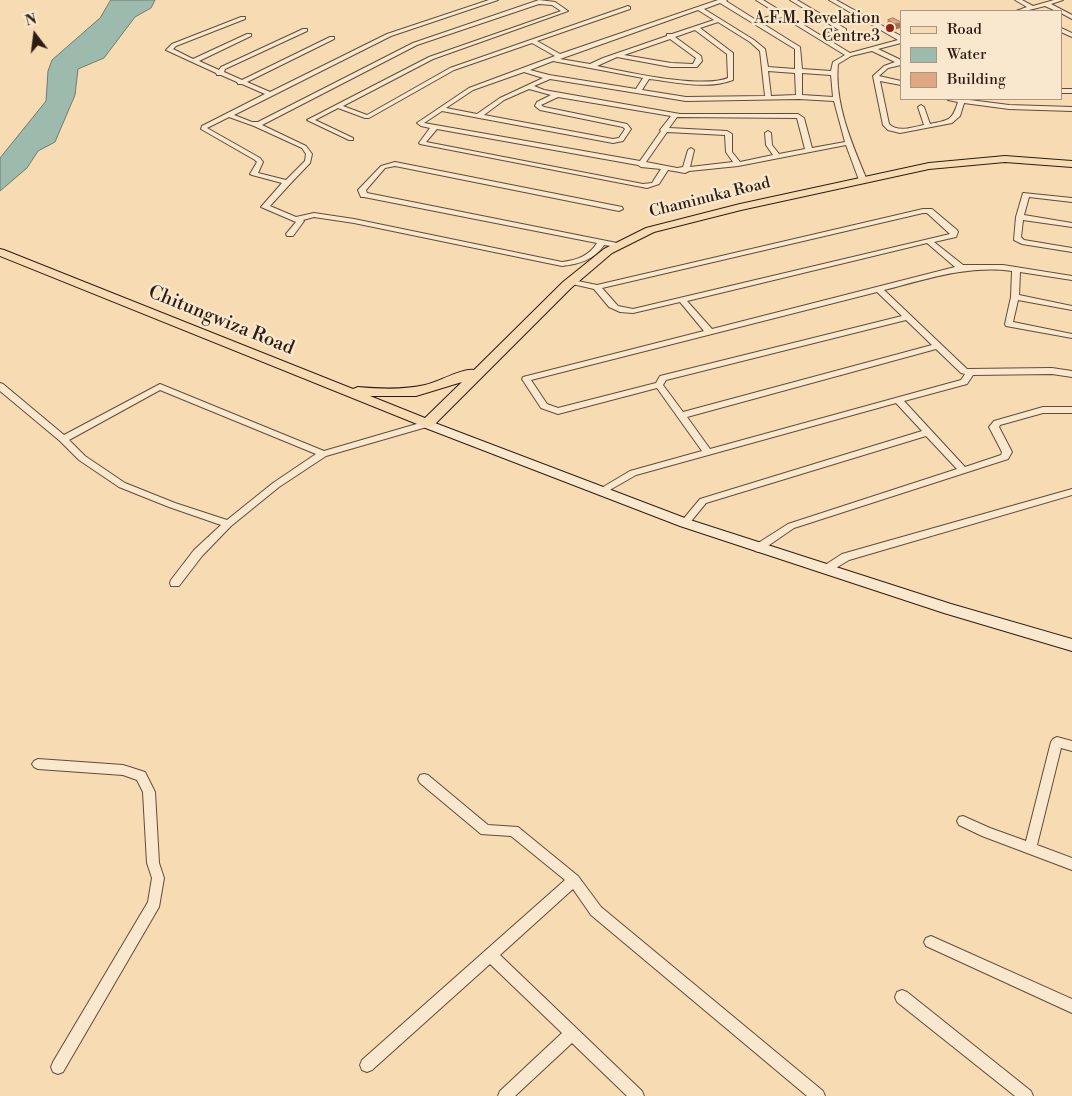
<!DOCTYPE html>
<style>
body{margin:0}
#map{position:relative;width:1072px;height:1096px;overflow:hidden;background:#f7dbb3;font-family:"Libre Bodoni",serif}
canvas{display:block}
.legend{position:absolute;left:900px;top:10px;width:162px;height:90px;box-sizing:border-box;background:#fae8ce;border:1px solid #a89683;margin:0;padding:6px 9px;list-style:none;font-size:15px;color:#2d1c13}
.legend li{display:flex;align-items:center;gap:10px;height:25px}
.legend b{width:25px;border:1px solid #a89683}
.north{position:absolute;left:10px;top:10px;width:50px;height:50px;-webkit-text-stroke:4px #fae8ce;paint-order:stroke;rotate:345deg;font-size:14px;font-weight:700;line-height:20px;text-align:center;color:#2d1c13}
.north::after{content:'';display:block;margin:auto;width:18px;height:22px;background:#2d1c13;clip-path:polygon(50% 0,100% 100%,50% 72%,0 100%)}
</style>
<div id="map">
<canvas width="1072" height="1096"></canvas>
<ul class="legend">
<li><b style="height:6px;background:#f7dbb3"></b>Road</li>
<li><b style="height:14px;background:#9dbbac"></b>Water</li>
<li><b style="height:14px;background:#e1a783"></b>Building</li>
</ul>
<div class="north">N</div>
</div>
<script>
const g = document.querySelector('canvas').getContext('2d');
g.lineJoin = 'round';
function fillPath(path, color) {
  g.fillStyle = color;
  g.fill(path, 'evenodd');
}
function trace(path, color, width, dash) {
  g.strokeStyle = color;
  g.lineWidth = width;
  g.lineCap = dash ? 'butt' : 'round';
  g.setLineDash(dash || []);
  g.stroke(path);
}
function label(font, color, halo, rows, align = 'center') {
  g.font = font + ' "Libre Bodoni",serif';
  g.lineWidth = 4.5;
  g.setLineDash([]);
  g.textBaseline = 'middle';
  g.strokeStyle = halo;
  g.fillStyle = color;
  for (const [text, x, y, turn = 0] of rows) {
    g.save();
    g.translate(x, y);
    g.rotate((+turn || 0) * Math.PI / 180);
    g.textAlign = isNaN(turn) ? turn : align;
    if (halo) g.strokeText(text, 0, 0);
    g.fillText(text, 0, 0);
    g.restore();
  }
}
const water = new Path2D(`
 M111,0H155L151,8L135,17L104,58L78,69L75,95L55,142L38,151L27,168L0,191V158L46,101L48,71L52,60L100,18Z`);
fillPath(water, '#9dbbac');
trace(water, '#707b6f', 1);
const street = new Path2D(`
 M489,0H498L391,36L234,115L252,122H258L413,43L539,0L555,2L568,11L433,59L343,106L367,115L450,68L628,6L630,7V9L537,41L560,54L718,0H727L726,1L756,20L778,14L756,0H763L820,35L839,30L790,0H797L846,29V31L824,37L850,53L898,40L829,0H836L901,36V43L878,49L901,60V65L888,68L879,76L901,81V85L880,81L889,124C898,133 913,127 924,125L918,107L921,105L924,107L930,124C949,120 952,121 958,102L948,100L947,99H962L1009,105L1072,107V111L1009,109L964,103L960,116L952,123L900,133L888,130L883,125L873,76L884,66L895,62L872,51L851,56L838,64C834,103 852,144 867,180L863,182L859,180L846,145L738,166L689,171L685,173L668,170L659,184L647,188L420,144L419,143L430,128L421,126L417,123L469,88L555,56L532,43L454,70L369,118H365L338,108L315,120L353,138V140H349L307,120L429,57L561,11L552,5L539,4L417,45L262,125L306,146L312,154L310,163L290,184L270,206L296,217L314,213L354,219L562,262C577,260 589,256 597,243L364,197H361L358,190L381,166L395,162L622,207L623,209L619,211L395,166L385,168L366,190L367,193L617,243L621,245L617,247L604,245C594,260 579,264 562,266L354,223L314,217L303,220L304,221L293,236H287L286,234L296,222L261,207L282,183L252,175L250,174L257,162L255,160L201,129L202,126L265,94L242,84H238L237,82L221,75H217L216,73L166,50L172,44L241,17H245V19L176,46L173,49L193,59L247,34H251V36L199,61L219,70L221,67L303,29H307V31L225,69L224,72L242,80L330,37H334V39L247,82L270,92L387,34ZM720,3L795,49V69L768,67L765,49L754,40L704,9ZM698,10L714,20L672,34H667V36L603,58L590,64L560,59ZM783,17L845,55L833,62L831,71L802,69L800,47L760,22ZM718,22L750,42L760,51L765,96L686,97L642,90L649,79C676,82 707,90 733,80V53L700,28ZM695,30L727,54L728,78C700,89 628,72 597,66L617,57L671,67H697L702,61L701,56L675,37ZM670,39L696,58L693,64L671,63L624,55ZM553,61L643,78L636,89L549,75L530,70ZM768,71L795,73L796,95L771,96ZM524,72L543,78L500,98L477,114L446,108L473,90ZM802,73L831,75L833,97L802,95ZM550,79L686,101L799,99L834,101L845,142L812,148L804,118L798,114H680L544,90L534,86ZM529,89L551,95L537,102L535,106L540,110L623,127L625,129L619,138L613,139L484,115L504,100ZM558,97L671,116L660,130L661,131L640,161L424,123L442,111L613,143L623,141L631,129L627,124L544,107L541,105ZM229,117L254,126L302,148L306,154L305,161L286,180L258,173L263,162L260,158L207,128ZM677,117L797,118L805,149L779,154L772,145L771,133L768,131L765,133L766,145L773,155L740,162L732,152V134L727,131L669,128ZM437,129L638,165L641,167L661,169L652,183L643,184L426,142ZM667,132L725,135L726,152L733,162L690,167L694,150L691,148L688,150L683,167L677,168L646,162Z
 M1015,0H1022L1033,6L1054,0H1063L1051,4L1072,15V19L1061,13V11H1056L1045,6L1025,11H1016L1027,7Z
 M1061,28L1072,33V37L1061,32Z
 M1061,89H1072V93H1061Z
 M1023,193L1072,198V202L1029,197L1024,215L1072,223V227L1023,220L1021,237L1024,240L1072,248V252L1022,244L1014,240L1016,217Z
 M923,209H932L957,230L958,232L956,237L934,242L963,265H1003L1072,276V280L1020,272L1019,295L1072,306V310L1018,300L1013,322L1072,334V338L1006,326L1005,324L1011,297L1012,271C966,265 928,279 884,290L967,369L1052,368L1072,371V377L1052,374L973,375L967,384L904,401L965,467L1001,455L1002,452L989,427L994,421L1043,407H1072V413H1043L1000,425L999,427L1012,452L1008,459L794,528L759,552L755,551L754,548L755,545L788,524L957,469L926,436L706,503L688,525L685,526L680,523L700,499L922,431L896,403L636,475L601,495L596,492L598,490L630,471L702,451L657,388L558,414L541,408L522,379L523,377L704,331L680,302L633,313L620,312L609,307L594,289L568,283V279L597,285ZM923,213H927L950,234L633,309L618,306L602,288ZM927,243L955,267L712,329L687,301ZM877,292L902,316L660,376L656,383L558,408L547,404L531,380ZM906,320L932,345L683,412L663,385L666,380ZM936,349L961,373L965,374L961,380L710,449L687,417Z
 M0,383L3,384L64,435L160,384L324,451L427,421L432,424L430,426L326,456L279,487L231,526L202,556L179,586H171L170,583L171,580L194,550L221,525L169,507L119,487L79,460L60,441L0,391ZM160,390L316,454L273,483L227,520L175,503L125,483L85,456L69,440Z
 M1072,489V495L849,560L826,574L821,570L822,567L842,554Z
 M1057,737L1072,741V751L1061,748L1037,845L1072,858V870L982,836L959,825L957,821L959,817L963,816L990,828L1026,841L1051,742L1053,739Z
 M38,759L123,765L145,772L155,792L159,863L164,878L159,907L63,1072L58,1074L53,1072L51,1067L53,1062L148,902L152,878L147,863L143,792L137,780L123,775L38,769L34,767L32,764L34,761Z
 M424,774L428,775L488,825L518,827L578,876L601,907L823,1091L825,1096H807L591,915L573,889L500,955L642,1091L644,1096H627L572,1043L515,1096H498L500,1091L562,1033L490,964L372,1070L367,1072L362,1070L360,1065L362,1060L565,880L511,836L481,834L420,783L418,779L420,775Z
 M931,936L1072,999V1013L926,946L924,942L926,938Z
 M902,990L907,992L1031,1091L1033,1096H1015L897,1002L895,997L897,992Z`);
const secondary = new Path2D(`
 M427,420L690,520L951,604L1072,639V651L944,613L680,526L423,427L421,424L423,421Z`);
const primary = new Path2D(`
 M1005,156L1072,161V167L1005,162L929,169L741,210L654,232L612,253L571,288L432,427L427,428L0,256V249L4,250L353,389L358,387C381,389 403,390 425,385C439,382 462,368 474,370L563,282L604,249L646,228L740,204L929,163ZM462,382L425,418L370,396H416Z`);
trace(street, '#604c3b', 2);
trace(secondary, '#2d1c13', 2);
trace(primary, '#2d1c13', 2);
fillPath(street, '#fae8ce');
fillPath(secondary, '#fae8ce');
fillPath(primary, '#f7dbb3');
fillPath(new Path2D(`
 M888,20L901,22L900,28L894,30L886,26Z`), '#c29071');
fillPath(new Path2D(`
 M901,23L900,28L894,30L895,24Z`), '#9e755c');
const building = new Path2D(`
 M893,18L901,22V23L895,24L888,20Z`);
fillPath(building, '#e1a783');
trace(building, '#9e755c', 1);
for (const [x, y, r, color] of [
 [890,28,5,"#8f2418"]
]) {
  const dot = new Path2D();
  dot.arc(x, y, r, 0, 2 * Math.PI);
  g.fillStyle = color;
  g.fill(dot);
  trace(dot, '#fae8ce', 2);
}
label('16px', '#2d1c13', '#fae8ce', [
 ["A.F.M. Revelation",880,19],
 ["Centre3",880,37]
], 'right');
label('16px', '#2d1c13', '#fae8ce', [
 ["Chaminuka Road",710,198,-14]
]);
label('19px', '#2d1c13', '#fae8ce', [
 ["Chitungwiza Road",221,321,22]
]);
</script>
